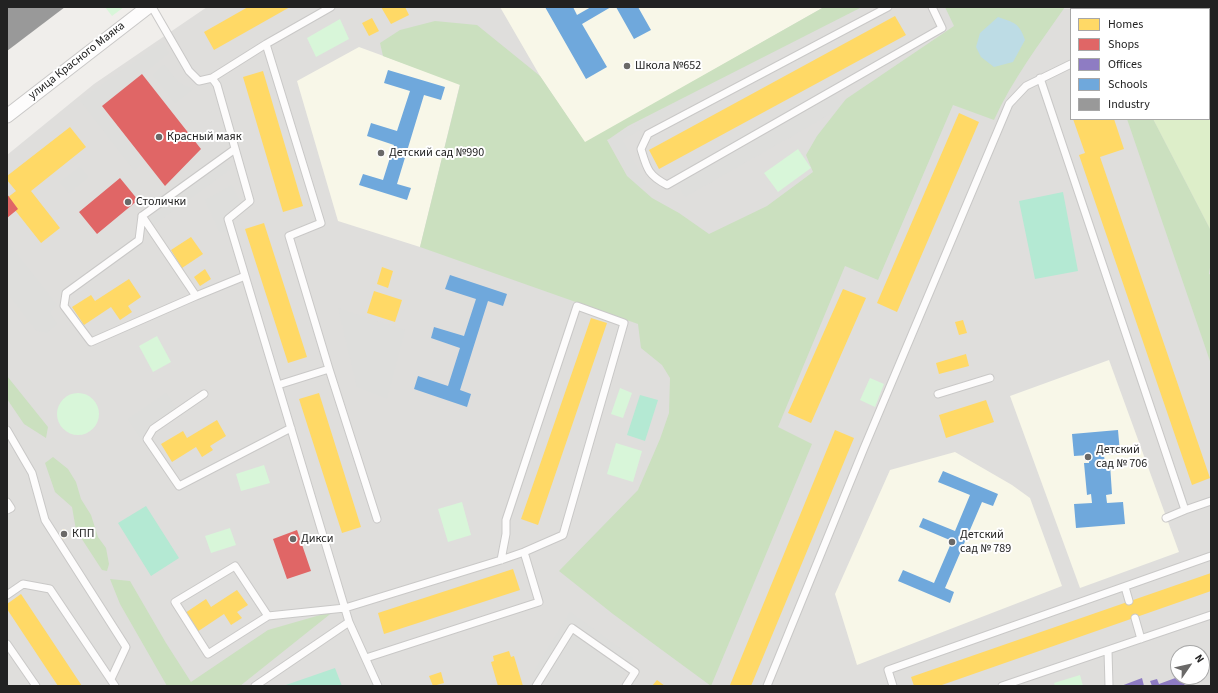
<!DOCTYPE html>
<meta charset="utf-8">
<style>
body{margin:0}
#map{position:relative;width:1218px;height:693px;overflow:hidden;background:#f0eeeb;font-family:"Source Sans 3",sans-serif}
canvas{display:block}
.frame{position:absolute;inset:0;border:8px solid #222;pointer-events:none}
.legend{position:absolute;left:1070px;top:8px;width:140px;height:112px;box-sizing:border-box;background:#fff;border:1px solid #a7a7a7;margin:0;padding:5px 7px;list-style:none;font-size:12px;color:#222}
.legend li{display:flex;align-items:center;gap:8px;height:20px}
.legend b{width:20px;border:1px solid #a7a7a7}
.north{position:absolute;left:1170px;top:645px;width:40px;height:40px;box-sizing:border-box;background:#fff;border:1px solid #a7a7a7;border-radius:50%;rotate:56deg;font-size:11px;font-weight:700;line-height:16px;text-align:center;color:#222}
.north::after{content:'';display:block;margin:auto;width:14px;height:18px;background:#6a6968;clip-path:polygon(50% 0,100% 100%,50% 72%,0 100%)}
</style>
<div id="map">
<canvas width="1218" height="693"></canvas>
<div class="frame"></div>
<ul class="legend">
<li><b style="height:11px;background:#ffd966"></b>Homes</li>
<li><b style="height:11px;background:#e06666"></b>Shops</li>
<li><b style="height:11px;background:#8e7cc3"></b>Offices</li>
<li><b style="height:11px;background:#6fa8dc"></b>Schools</li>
<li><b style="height:11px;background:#999"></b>Industry</li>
</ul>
<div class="north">N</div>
</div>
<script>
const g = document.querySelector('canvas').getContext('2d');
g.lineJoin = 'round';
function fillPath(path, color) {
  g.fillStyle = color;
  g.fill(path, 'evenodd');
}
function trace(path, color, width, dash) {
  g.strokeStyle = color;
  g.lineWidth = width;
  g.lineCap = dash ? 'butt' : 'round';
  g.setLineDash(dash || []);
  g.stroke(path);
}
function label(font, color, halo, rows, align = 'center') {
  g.font = font + ' "Source Sans 3",sans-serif';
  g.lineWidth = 4;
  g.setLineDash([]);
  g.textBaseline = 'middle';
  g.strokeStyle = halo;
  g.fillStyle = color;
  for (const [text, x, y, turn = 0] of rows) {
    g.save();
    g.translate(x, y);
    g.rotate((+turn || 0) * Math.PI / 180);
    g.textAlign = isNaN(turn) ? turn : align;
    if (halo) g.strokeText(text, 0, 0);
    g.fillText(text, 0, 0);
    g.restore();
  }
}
fillPath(new Path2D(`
 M207,7H1153L1154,9H1071V119L1211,120V686H7V155L94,84ZM1178,653H1202V677H1178Z`), '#dfdedc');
fillPath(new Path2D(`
 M500,7H824L585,143L540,76Z
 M359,47L460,84L420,247L338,221L297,81Z
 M1109,360L1179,552L1080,588L1010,396Z
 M955,452L1012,485L1030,498L1062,586L857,665L835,594L890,470Z`), '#f8f7e8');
fillPath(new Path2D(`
 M162,42L169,53L100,107L143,162L134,170L80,100Z
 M164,65L178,82L193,89L175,103L153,75Z
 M694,92L698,99L622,140L646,184L636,189L609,139Z
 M835,93L843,107L685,197L677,183Z
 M223,158L231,169L149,228L142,216Z
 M80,167L88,177L69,193L60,182Z
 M232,185L242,207L228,219L231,230L220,233L205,200Z
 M7,242L57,305L51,311V315L57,324L46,333L36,330L7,292Z
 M338,308L405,330L387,399L357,387Z
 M166,393L178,411L147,439L142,440L128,419Z
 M570,612L633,658L616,686H545L548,680L535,670Z
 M1211,662V686H1209L1202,665Z`), '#dededc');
fillPath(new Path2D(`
 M1209,103L1211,107V231L1153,119H1209Z`), '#ddeec9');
fillPath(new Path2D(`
 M824,7H862L628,126L609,139L607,140L627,176L652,198L679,213L709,234L767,206L813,172L806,155L817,136L842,104L846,99L954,26L945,7H1065C1040,43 1012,80 994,120L953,105L878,280L845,266L778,427L812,444L711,686L613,614L559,571L638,490L660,439L669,413L670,378L662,365L641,348L638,324L420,247L460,85L383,56L380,43L400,30L435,21L477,25L540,76L585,142Z
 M1127,119H1153L1211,231V261L1209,274L1211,275V364Z
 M7,376L48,427L46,438L24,424L7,399Z
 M53,457L68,469L76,482L81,499L91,515L98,537L106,548L109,564L107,571L102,570L76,530L72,507L55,492L45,463Z
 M110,579L130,581L166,643L191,682L268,630L334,611L240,686H167L120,604Z`), '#cbe0bf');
fillPath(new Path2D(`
 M105,7H124L112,16Z
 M340,19L349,39L316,57L307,38Z
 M798,149L811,168L778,192L764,173Z
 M157,336L171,362L153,372L139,346Z
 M870,378L884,384L875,407L860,400Z
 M620,388L632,393L623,418L611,414Z
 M57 414a21 21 0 1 1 42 0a21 21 0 1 1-42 0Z
 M616,443L642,451L633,482L607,474Z
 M264,465L270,483L241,491L236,474Z
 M462,502L471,535L448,542L438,509Z
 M230,528L236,545L211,553L205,536Z
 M1080,675L1083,686H1055L1054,683Z`), '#d8f6d9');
fillPath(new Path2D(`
 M1063,192L1078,271L1035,279L1019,201Z
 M640,395L658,400L645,441L627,435Z
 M146,506L179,558L151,576L118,523Z
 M335,668L342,686H283Z`), '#b4e9d3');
fillPath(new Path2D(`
 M998,17C1014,23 1019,22 1025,40L1013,62L994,67L981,57L976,47L980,33Z`), '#bddce5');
fillPath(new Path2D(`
 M248,7H290L214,50L204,32Z
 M381,7H405L409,15L391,24Z
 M895,16L906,35L659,169L649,150Z
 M372,18L379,31L369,36L362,23Z
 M263,71L303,206L283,212L243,77Z
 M959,113L979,122L897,312L877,303Z
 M1073,119H1114L1124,149L1100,157L1210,478L1192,485L1079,155L1085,153Z
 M70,127L86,147L31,191L60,228L41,243L7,200V198L16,191L7,180V176Z
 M264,223L307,357L288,363L245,229Z
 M191,237L203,254L182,268L171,250Z
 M382,267L393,271L388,288L377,284Z
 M205,269L211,279L200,286L194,277Z
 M129,279L141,297L128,306L132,312L120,320L111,307L84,325L72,307L91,295L95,301Z
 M843,289L866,298L811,423L788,413Z
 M374,291L402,300L395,322L367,313Z
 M591,318L607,323L538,525L521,519Z
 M963,320L967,333L959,335L955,322Z
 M966,354L969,366L939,374L936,363Z
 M319,393L361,527L342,533L299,399Z
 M986,400L994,422L946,438L939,415Z
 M217,420L226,436L210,446L213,450L202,457L196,447L172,462L161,444L183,431L187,438Z
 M835,430L854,438L751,686H731L730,685Z
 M64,529L68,536L63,539L60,532Z
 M513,569L520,590L384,634L378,613Z
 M1211,573V591L939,686H914L911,677Z
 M237,590L248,605L237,612L242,618L231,625L224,614L197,632L185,613L206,599L211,607Z
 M21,594L82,686H58L7,609V604Z
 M509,651L511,657L514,656L523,686H498L491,662L494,661L493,656Z
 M441,672L444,683L433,686L429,676Z
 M657,680L665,686H652Z`), '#ffd966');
fillPath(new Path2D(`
 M142,74L201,149L165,186L102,106Z
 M120,178L138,200L97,234L79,212Z
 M7,194L18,209L7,218Z
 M297,530L311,571L287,579L273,539Z`), '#e06666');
fillPath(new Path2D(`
 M1178,677H1182L1185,686H1152L1150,681L1157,679L1159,684Z
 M1142,678L1144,686H1121Z`), '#8e7cc3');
fillPath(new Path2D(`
 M545,7H573L577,15L591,7H611L582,24L607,67L586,79Z
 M616,7H638L651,30L634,39Z
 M388,70L445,87L441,100L424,95L397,184L411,188L407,200L359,185L363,174L383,180L394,145L367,136L371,123L397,131L410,91L384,83Z
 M450,275L507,294L503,306L488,301L460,390L471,394L467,407L414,389L418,376L448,386L460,348L431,338L434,327L464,336L476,299L445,289Z
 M1118,430L1120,453L1104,455L1105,464H1110L1112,494L1106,495L1107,503L1123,502L1125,524L1076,528L1074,504L1092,503L1091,494L1087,495L1084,463H1089V455L1074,456L1072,434Z
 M943,471L998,494L993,506L982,502L945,588L954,592L950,603L898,581L903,570L934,583L952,541L919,527L923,518L955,531L970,495L938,482Z`), '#6fa8dc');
fillPath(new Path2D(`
 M7,7H65L7,51Z`), '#999');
const lane = new Path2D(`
 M152,7L189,71L199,81L212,78L217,85L250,201L228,219L349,622L378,686
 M888,7L648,134L641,149C647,169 648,175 667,185L674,181L942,28L932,7
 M1168,9L1175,7
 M266,44L321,223L289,236L329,369L377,519
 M212,78L266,44L331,7
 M1040,78L1185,510L1211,501
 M235,149L142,216L196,296L245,276
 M142,216L139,240L66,293L64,306L91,342L196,296
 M278,385L329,369
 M204,394L153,429L147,439L179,486L291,428
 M938,394L990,378
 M7,430L32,473L45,520L126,647L111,679
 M7,502L11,508L7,510
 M1166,518L1185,510
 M1125,587L1129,601
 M7,595L23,584L50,589L115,686
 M268,616L235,566L175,602L208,654L268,616L345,608L501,560L524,552L563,535L624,323L577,306L506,520V534L501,560
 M1135,618L1141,639
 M7,644L36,686
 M1108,651L1109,686
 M366,658L539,602L524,552
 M255,686L349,622
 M536,686L572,628L635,672L626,686
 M767,686L864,448L1009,104L1026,86L1071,64
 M893,686L888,670L1211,556
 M1002,686L1211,615`);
const street = new Path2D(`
 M1185,7L1186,9
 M1209,55L1211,59
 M7,116L148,7`);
trace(lane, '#c9c8c7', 9);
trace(street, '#c9c8c7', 15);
trace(lane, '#fdfcfc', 7);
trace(street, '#fdfcfc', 13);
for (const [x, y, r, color] of [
 [627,66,4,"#6a6968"],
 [159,137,4,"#6a6968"],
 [381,153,4,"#6a6968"],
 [128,202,4,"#6a6968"],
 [1088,457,4,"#6a6968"],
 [64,534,4,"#6a6968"],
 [293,539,4,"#6a6968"],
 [952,542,4,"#6a6968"]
]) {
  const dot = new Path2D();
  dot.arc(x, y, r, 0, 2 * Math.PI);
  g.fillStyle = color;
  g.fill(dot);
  trace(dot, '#fff', 1.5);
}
label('12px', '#222', '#fff', [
 ["улица Красного Маяка",77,61,-38]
]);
label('12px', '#222', '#fff', [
 ["Школа №652",635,66],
 ["Красный маяк",167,137],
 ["Детский сад №990",389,153],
 ["Столички",136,202],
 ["Детский",1096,450],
 ["сад № 706",1096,464],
 ["КПП",72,534],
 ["Детский",960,535],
 ["сад № 789",960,549],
 ["Дикси",301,539]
], 'left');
</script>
